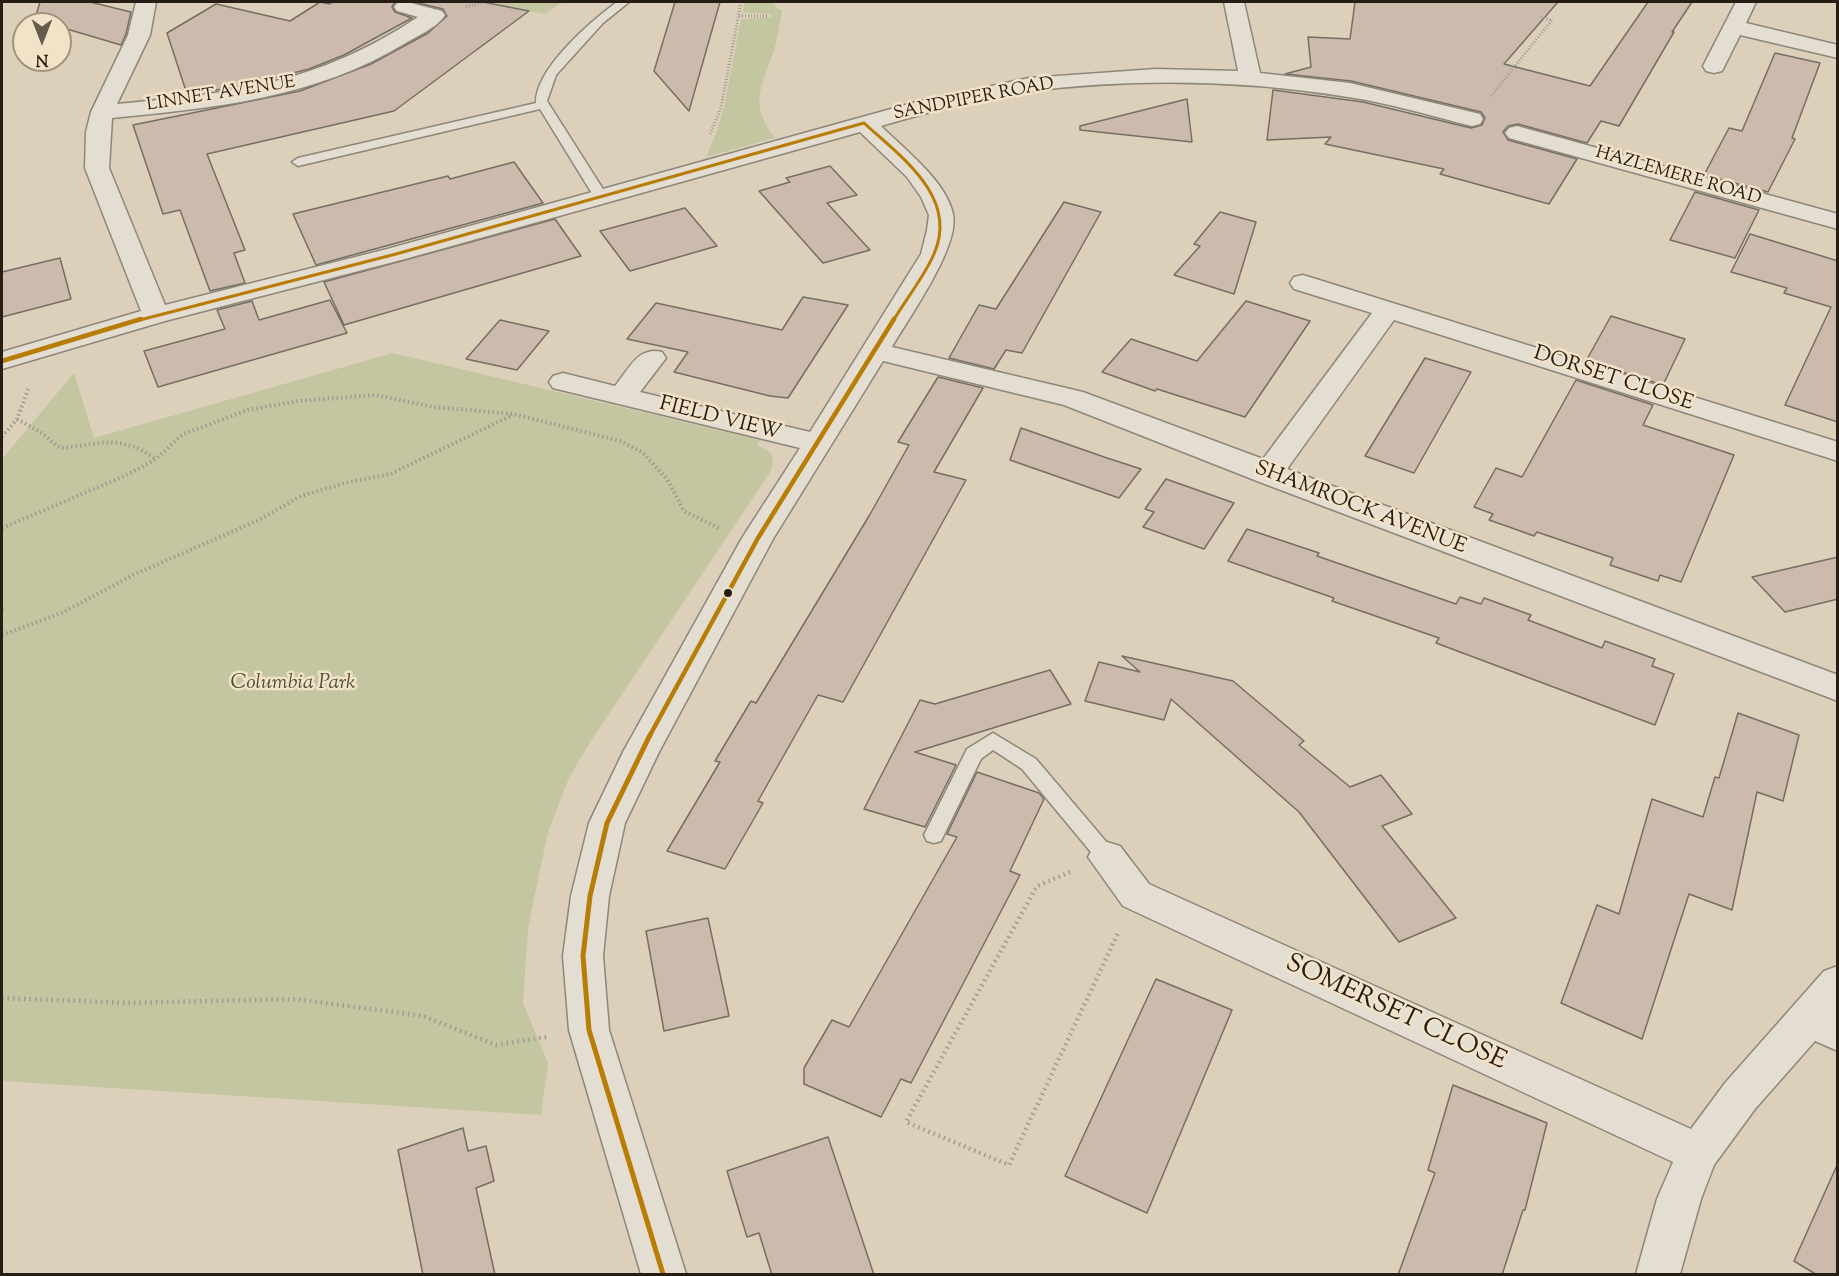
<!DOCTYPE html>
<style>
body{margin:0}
#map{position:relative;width:1839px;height:1276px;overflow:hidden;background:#dcd0ba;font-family:"Sorts Mill Goudy",serif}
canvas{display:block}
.frame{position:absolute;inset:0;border:3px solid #261e14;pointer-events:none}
.north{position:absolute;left:12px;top:12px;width:60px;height:60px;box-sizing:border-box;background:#f2e2c8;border:2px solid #a09480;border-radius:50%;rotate:180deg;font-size:16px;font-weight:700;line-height:24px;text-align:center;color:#261e14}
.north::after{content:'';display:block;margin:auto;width:21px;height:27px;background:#665c4e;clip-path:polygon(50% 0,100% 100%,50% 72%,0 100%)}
</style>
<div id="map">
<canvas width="1839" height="1276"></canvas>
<div class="frame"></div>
<div class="north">N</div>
</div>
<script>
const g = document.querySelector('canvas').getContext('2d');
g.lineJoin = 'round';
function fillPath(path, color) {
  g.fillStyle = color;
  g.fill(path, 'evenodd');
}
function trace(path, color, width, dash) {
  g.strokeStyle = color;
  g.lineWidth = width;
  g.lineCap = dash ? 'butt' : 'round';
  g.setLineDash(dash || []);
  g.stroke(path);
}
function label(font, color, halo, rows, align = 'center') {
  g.font = font + ' "Sorts Mill Goudy",serif';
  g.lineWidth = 5;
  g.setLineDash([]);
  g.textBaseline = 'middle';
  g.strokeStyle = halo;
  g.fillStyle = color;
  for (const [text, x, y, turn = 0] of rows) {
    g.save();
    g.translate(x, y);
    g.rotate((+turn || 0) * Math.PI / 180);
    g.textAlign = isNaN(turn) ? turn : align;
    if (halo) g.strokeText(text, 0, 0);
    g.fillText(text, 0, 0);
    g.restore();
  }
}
fillPath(new Path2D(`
 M490,2H563L544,14Z
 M744,2H773L776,8L782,10C780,22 778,35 775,47C763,85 747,103 775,138L706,157L716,134L724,108L741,19L771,17V14L743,13Z
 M393,353L760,440L757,446C772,450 777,458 770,472L592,739L569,778L548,832L528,928L523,1003L548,1063L541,1115L2,1081V459L74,373L94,438Z`), '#c4c6a1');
const building = new Path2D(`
 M40,2H90L131,12L126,34L121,45L60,27V24L35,19Z
 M320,2L329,4L333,2H395L392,7L395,12L412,18L344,55L309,69L237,87L187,94L167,33L216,4L290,21Z
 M414,2H483L529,11L394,111L207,154L245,250L234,253L245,283L210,291L180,210L163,214L133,125L300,91L371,64L428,33L447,16L443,9Z
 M675,2H720L689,111L654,71Z
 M1355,2H1558L1504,64L1590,86L1648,2H1692L1672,32H1674L1619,126L1601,121L1587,143L1518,124L1508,126L1503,132L1508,140L1577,159L1549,204L1440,174L1444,169L1325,144L1331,137L1267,140L1273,90L1363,102L1471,128L1482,125L1485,118L1481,112L1351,81L1285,74L1311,67L1308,37L1350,39Z
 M1775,53L1820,63L1792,138L1795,139L1768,192L1704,175L1729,128L1742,131Z
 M1187,99L1192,142L1080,130V126Z
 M514,162L543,203L316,265L293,214L448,176L450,179Z
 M830,166L857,195L827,203L870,250L823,263L759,191L790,182L786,178Z
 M1695,192L1759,210L1735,258L1670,240Z
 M1064,202L1101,212L1022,353L1006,350L994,369L949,358L979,305L996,309Z
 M685,208L717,246L630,271L600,231Z
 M1220,212L1256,222L1234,294L1174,275L1200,246L1194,244Z
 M555,219L581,256L344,325L324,282Z
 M1750,234L1838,261V422L1785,405L1831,307L1784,293L1787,288L1731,272Z
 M60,258L71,299L2,317V272Z
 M803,297L848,305L788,398L770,396L674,372L688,352L627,339L656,303L782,330Z
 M330,300L347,333L158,387L144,351L225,329L217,310L252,301L259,320Z
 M1246,301L1310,321L1245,417L1157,389L1155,391L1102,372L1131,339L1197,361Z
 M1611,316L1685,339L1663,385L1586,361Z
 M500,320L549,331L517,370L466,359Z
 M1425,358L1471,372L1414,473L1365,456Z
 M938,377L983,388L934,472L966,480L843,702L818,695L758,801L763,803L725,869L667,851L720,762L715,761L751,701L756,703L869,516L909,445L898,442Z
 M1576,380L1653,405L1643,425L1734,455L1681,582L1660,575L1658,581L1610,565L1613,558L1537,532L1534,536L1512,528L1489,520L1493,514L1474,507L1496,468L1522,477Z
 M1021,428L1107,458L1141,469L1119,498L1010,460Z
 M1166,479L1234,503L1204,549L1143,527L1154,512L1145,509Z
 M1247,529L1319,553L1317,556L1456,604L1460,597L1481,604L1484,598L1531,615L1528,620L1602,648L1605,641L1655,659L1652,666L1674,674L1655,725L1436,643L1439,638L1332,601L1334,598L1228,561Z
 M1838,557V599L1785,612L1752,577Z
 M1122,656L1233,681L1304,741L1299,745L1350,787L1381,775L1412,814L1382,826L1456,918L1399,942L1299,812L1171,699L1164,720L1085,701L1099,662L1140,672Z
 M1050,670L1071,704L915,752L956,765L925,827L864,809L920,700L935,704Z
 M1738,713L1799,735L1783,801L1757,792L1732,910L1689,894L1642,1039L1561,1003L1597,905L1619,914L1652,799L1703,817L1715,777L1719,778Z
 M977,772L1039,793L1044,799L1010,871L1020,875L911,1083L901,1079L881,1117L804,1084V1068L832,1020L849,1027L957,837L947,834Z
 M708,918L729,1016L664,1031L646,931Z
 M1156,979L1232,1010L1147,1213L1065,1176Z
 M1453,1085L1547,1123L1525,1210H1523L1502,1275H1398L1435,1173L1428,1170Z
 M463,1128L468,1151L486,1146L494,1181L476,1188L495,1275H423L398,1150Z
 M828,1137L874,1275H772L759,1233L747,1237L727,1171Z
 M1838,1163V1275H1817L1794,1261Z`);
fillPath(building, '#ccbbad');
trace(building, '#756e62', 1.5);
const lane = new Path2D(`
 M617,2H629L603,23L556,75L547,101L608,197L606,200H596L540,109L298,166L292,162L298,158L536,103C535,69 591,21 617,2Z
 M993,733L1036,759L1114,851L1117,857L1114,863L1107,865L1100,863L1022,769L993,750L981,759L941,841L934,843L927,841L924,835L967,749Z`);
const street = new Path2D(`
 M136,2H156L150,35L117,104C234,93 317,84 418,17L397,11L394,7L397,3L407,2L442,11L445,15C437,28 417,36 404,44C315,98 214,108 112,118L109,168L165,305L387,249L916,102L1029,78L1156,69L1238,71L1224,2H1244L1260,73L1350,83L1480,114L1483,119L1480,124L1472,126C1431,116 1390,103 1348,97C1244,80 1136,78 1031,91C981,98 929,112 881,126C904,149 946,181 953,214C960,247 909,317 892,347L1083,392L1263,459L1372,313L1294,289L1290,283L1294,277L1303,275L1838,442V461L1394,320L1287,469L1838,675V701L1257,481L1064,405L883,361L773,539L659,752L625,823L609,896L603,956L609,1030L686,1274H641L569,1030L563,956L571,896L589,823L623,752L742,538L800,448L553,388L549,382L553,376L563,373L615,386C629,369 638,346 662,352L666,358L640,392L810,432L921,254L927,230L929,215L921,197L907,177L860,132L405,259L165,321L2,369V352L141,311L85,168L86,132L91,112L128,35Z
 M1736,2H1756L1746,23L1838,45V58L1740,35L1722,71L1714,73L1706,71L1703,66Z
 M1517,126L1838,214V229L1509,138L1505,133L1509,128Z
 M1107,842L1120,846L1149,884L1691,1129L1725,1083L1824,971L1838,966V1051L1815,1041L1755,1109L1714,1165L1701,1199L1680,1274H1636L1657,1199L1673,1162L1123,906L1088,857L1094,846Z`);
trace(lane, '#8e8679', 3);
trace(street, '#8e8679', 3);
trace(new Path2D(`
 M466,7L485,2
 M739,16H769
 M1491,96L1552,20L1539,17
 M710,134L721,108L741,2`), '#a09a91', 3, [1, 2]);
trace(new Path2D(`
 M17,419L40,432L60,448C100,445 120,433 155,459
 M2,437L17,419L29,387
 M2,528L129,474L156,459L183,434L248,410L298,401L375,395L434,407L514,414L620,441L642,452L667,479L684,511L719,528
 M2,608L5,607
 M2,635L62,613L133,575L261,519L301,496L345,483L390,474L513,415`), '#a09a91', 4, [1.5, 3]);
trace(new Path2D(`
 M1070,872L1037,886L906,1122L1009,1165L1119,931
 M2,998L128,1003L295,999L423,1016L496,1045L546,1037`), '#a09a91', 4.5, [1.5, 4]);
fillPath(lane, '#e3ddd2');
fillPath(street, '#e3ddd2');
trace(new Path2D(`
 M136,321L396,254L864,123C901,157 959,197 934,254C924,277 906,299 893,321`), '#b87d06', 3);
trace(new Path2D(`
 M2,361L141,319
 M649,737L758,538L894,319`), '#b87d06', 4.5);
trace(new Path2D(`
 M650,735L607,823L590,896L583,956L589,1030L663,1274`), '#b87d06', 5);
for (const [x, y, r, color] of [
 [728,593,5,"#261e14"]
]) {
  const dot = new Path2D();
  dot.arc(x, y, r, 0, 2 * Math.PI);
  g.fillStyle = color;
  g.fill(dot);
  trace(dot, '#f2e2c8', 2);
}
label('18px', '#261e14', '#f2e2c8', [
 ["LINNET AVENUE",221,95,-9],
 ["SANDPIPER ROAD",974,100,-11],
 ["HAZLEMERE ROAD",1678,177,16]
]);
label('21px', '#261e14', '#f2e2c8', [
 ["DORSET CLOSE",1613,380,18],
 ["FIELD VIEW",720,420,14],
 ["SHAMROCK AVENUE",1360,509,21]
]);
label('italic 21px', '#504e38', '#f2e2c8', [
 ["Columbia Park",293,684]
]);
label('26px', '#261e14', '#f2e2c8', [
 ["SOMERSET CLOSE",1395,1014,25]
]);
</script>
